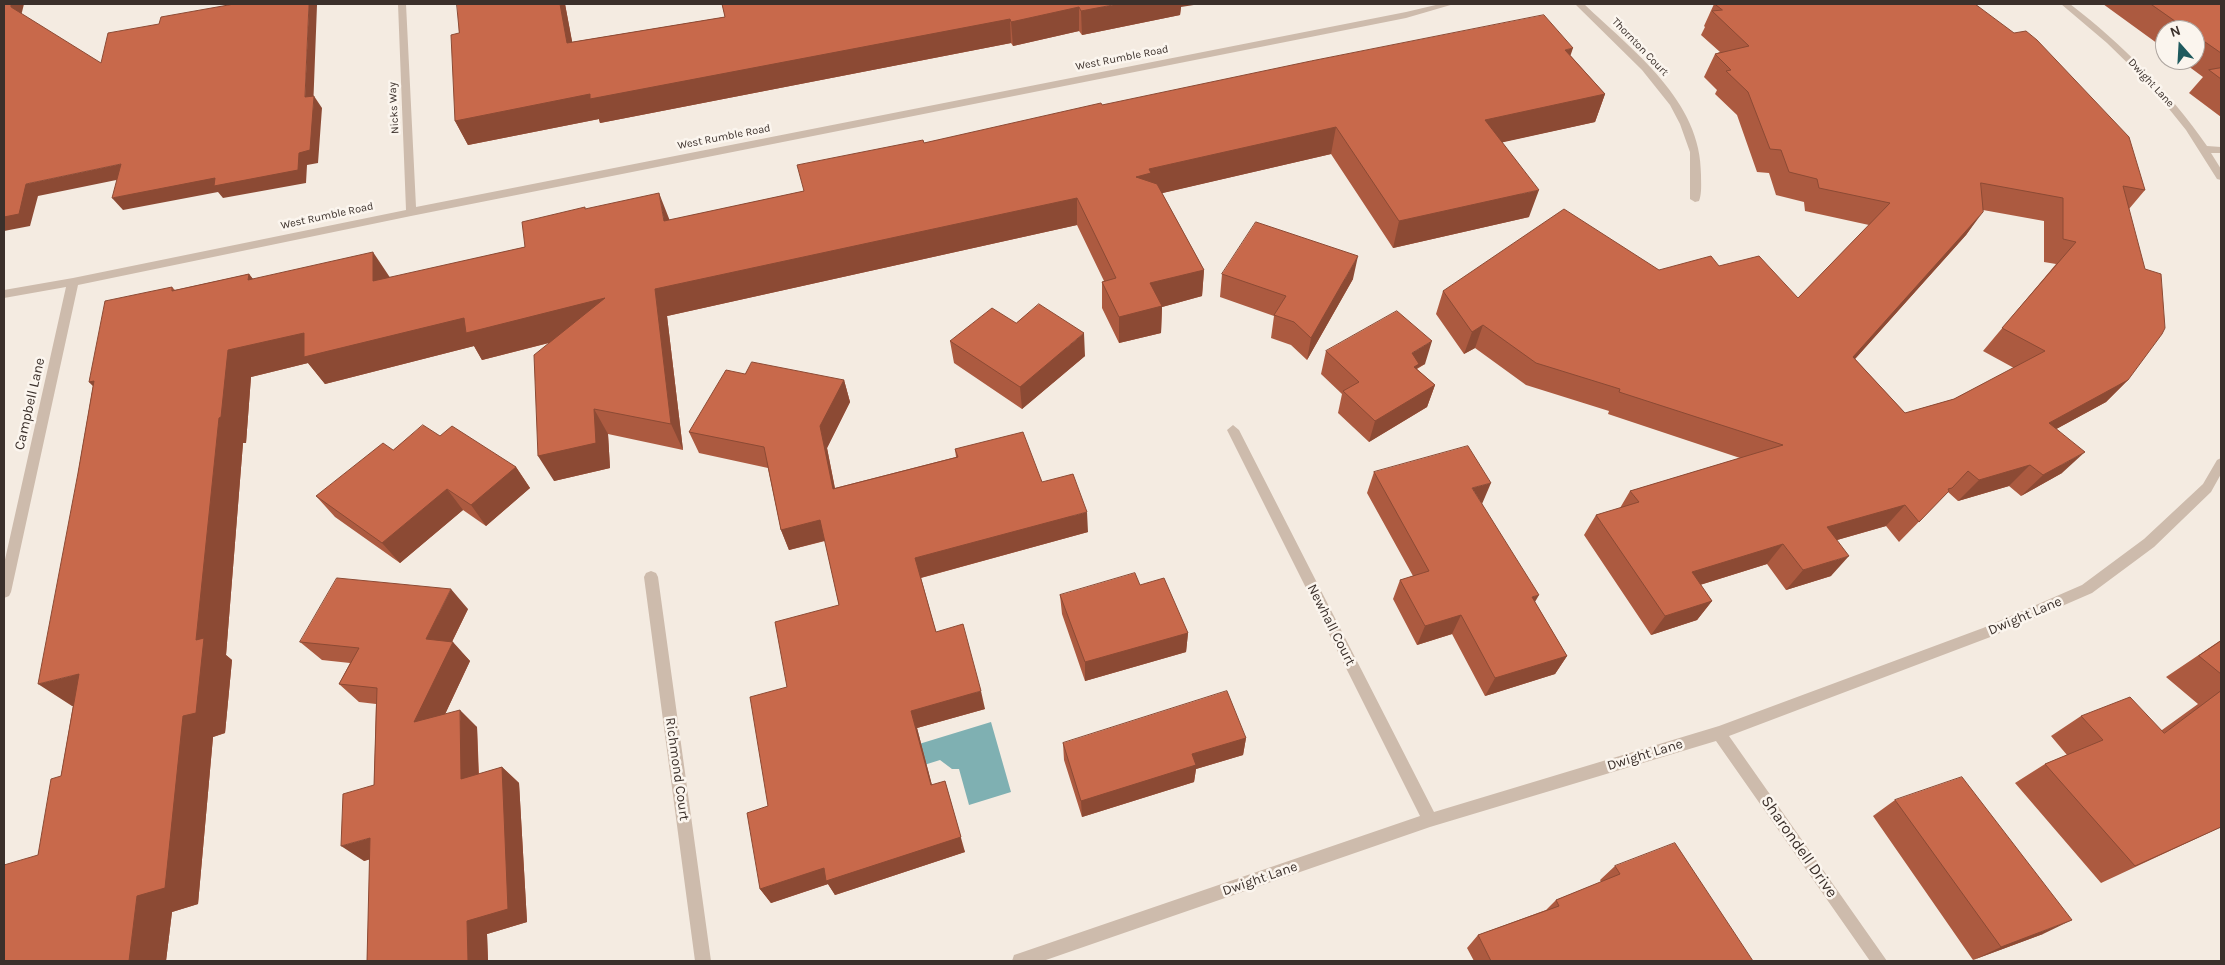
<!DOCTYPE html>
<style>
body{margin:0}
#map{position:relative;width:2225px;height:965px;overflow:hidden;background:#f4ebe1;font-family:Karla,sans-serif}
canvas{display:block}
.frame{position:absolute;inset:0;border:5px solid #3b302b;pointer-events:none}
.north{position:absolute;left:2155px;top:20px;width:50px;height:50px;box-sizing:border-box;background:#fbf5ee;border:1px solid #aea6a0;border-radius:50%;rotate:341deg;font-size:14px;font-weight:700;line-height:20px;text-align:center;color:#3b302b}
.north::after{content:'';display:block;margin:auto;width:18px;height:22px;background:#1f5a5e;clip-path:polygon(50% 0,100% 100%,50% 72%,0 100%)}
</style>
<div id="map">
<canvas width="2225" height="965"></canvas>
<div class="frame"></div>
<div class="north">N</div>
</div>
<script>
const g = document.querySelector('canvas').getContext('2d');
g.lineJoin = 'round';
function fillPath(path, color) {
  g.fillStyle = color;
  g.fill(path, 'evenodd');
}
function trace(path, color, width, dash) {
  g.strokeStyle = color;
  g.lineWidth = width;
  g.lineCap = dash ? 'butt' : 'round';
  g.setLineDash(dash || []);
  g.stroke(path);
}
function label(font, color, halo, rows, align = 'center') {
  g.font = font + ' Karla,sans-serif';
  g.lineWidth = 5;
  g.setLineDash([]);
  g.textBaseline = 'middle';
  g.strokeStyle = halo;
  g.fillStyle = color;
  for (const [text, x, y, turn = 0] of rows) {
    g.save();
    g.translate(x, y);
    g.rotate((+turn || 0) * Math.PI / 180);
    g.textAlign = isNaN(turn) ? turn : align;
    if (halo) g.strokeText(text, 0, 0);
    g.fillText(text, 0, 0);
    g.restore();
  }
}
fillPath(new Path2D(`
 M991,722L1011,792L969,805L959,769H952L940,760L924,765L919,744Z`), '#7fb0b2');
fillPath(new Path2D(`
 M398,4H406L416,207L1406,12L1440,4H1454L1406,18L411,216L78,285L11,592L9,596L4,598V564L66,287L4,298V290L73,278L406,210Z
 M1575,4H1584C1632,50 1702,101 1701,175C1701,183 1702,194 1699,201L1695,202L1690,199V152L1680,124L1670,105L1642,70Z
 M2061,4H2070C2123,45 2169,91 2207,146L2221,147V153H2211L2221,169V180L2217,179L2186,130L2149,84L2107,43Z
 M1233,425L1239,430L1434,812L1719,726L1983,628L2082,585L2144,539L2203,484L2217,460L2221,458V474L2211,492L2154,547L2092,593L1993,636L1729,736L1887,961H1870L1716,741L1430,827L1043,961H1012L1014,955L1020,953L1420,816L1227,430Z
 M651,571L656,573L658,577L711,961H695L644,577L646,573Z`), '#cdbbac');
fillPath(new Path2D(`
 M565,4L572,42L725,17L722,4L1181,7L1180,15L1082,35L1079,31L1013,46L1011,43L600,123L599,119L468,145L455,121L459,33Z
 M1714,4H1975L2145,190L2129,209L2128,380L2106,402L2056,429L2062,473L2021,496L2009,486L1958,501L1948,492L1899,542L1886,526L1837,540L1831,576L1786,590L1767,564L1700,585L1712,601L1697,620L1651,635L1584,535L1596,515L1620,508L1630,491L1740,458L1608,414L1609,411L1526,385L1475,348L1464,354L1436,314L1443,291L1659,270L1719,266L1798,298L1869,225L1805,211L1804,202L1776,195L1769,173L1757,172L1737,115L1715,94L1717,90L1704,77L1715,54L1720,52L1701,35L1705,27L1704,26ZM1983,210L2044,221V262L2056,264L1983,351L2014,368L1954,399L1905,413L1855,359L1966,235Z
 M2103,4H2221V117L2189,93L2203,77L2180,60H2195V30H2165V49Z
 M1571,56L1605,94L1595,122L1502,142L1529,217L1393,248L1331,154L1162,193L1204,270L1202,296L1162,307L1161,333L1119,343L1102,308V282L1104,281L1077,225L667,316L683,450L608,434L610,468L554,481L549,343L482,360L474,346L325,384L308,363L251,377L246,443H243L226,655L232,660L225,733L213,737L198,904L172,912L166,961H4L38,855L61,776L73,706H72L78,473L93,386L89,382L172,287L175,290L249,274L253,279L390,278L525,247L586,209L670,220L804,191L924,143L1102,105Z
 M1222,274L1353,279L1307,360L1291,345L1271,338L1274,316L1220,297Z
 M1016,323L1085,356L1022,409L954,363L950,341Z
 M1326,351L1425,364L1417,369L1435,385L1427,407L1369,442L1338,413L1342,394L1321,374Z
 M745,374L844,380L850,402L827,448L835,488L956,457L955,449L1042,482L1088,532L921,578L936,632L985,709L917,728L932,785L965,852L835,895L828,884L771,903L760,889L768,806L787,687L839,605L825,541L789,550L781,530L768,468L699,453L689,432Z
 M440,436L516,467L530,488L486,526L463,510L400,563L335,517L316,496L393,450Z
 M1374,472L1482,504L1535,602L1567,656L1555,674L1485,696L1452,634L1417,645L1393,599L1400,580L1413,576L1367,493Z
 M1140,585L1188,633L1186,652L1085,681L1062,614L1060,595Z
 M468,609L452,642L470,661L445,714L477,727L479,774L502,767L519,783L527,922L487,934L488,961H367L370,859L364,861L374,785L376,704L359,702L339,684L350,663L322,660L300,642Z
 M2221,640V827L2101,883L2015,783L2045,764L2067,755L2051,736L2081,716L2162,730L2198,704L2166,677Z
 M1246,738L1243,755L1196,769L1194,782L1082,817L1064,760L1063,743Z
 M1895,800L2043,934L1973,960L1873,816Z
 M1615,866L1753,961H1474L1467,948L1478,935L1546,910L1556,900L1601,882L1600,880Z`), '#ac5a40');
fillPath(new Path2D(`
 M11,4H24L20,20L11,7Z
 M309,4H316L317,5L313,110L305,97Z
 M560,4H565L577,67L567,43Z
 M1118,4H1200L1181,7L1180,15L1082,35L1081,11Z
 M1079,7V31L1013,46L1011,22Z
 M1010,19L1011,43L600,123L599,119L468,145L455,121L590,94Z
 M1573,48L1564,75L1565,50Z
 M1605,94L1595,122L1477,148L1485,120Z
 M314,96L322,108L318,163L307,165L306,183L223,198L218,192L123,210L112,198L299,153Z
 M1336,127L1331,154L1150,196L1136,177L1149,169Z
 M121,164L131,177L38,196L30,226L4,231V217L26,184Z
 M1539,190L1529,217L1393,248L1399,221Z
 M659,193L670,221H664Z
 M1077,198V225L667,316L683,450L671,424L655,289Z
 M1983,212L1966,235L1837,379L1853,357Z
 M373,252L391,279L373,281Z
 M1358,256L1353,279L1307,360L1311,338Z
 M1204,270L1202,296L1162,307L1161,333L1119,343V317L1150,283Z
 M249,274L270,301L248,280Z
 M605,298L618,325L482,360L474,346L325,384L308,363L251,377L246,443H243L226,655L232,660L225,733L213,737L198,904L172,912L166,961H129L137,896L183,716L196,640L219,418L228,350L304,333L464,318Z
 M1483,325L1475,348L1464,354L1472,332Z
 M1084,333L1085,356L1022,409L1020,387Z
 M1432,341L1425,364L1417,368L1412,386V353Z
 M844,380L850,402L827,448L839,510L833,489L820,426Z
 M2128,380L2106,402L2027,445L2049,423Z
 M94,381L116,408L89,382Z
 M1435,385L1427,407L1369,442L1375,421Z
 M594,409L608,434L610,468L554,481L538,456Z
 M2085,452L2062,473L2021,496L2043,475Z
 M2030,465L2009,486L1958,501L1979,480Z
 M516,467L530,488L486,526L471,505Z
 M1491,483L1482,504L1472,488Z
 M447,489L463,510L400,563L382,543Z
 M1905,505L1886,526L1809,548L1827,527Z
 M1087,512L1088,532L920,578L915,558Z
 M820,520L827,540L789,550L781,530Z
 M1783,544L1767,564L1677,592L1692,572Z
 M1849,556L1831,576L1786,590L1803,570Z
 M451,589L468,609L444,658L426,639Z
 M1539,595L1528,614L1532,597Z
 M1712,601L1697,620L1651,635L1665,616Z
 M1461,615L1452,634L1417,645L1425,626Z
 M1188,633L1186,652L1085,681V662Z
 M453,642L470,661L433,740L414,722Z
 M1567,656L1555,674L1485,696L1495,678Z
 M79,674L111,695L72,706L38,684Z
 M981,691L985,709L917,728L936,801L931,785L911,711Z
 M460,710L477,727L479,795L461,779Z
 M1246,738L1243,755L1196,769L1194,782L1082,817L1081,801L1192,754Z
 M502,767L519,783L527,922L487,934L488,961H468L467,921Z
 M945,781L965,852L835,895L828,884L771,903L760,889L824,868Z
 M370,838L392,853L364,861L341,846Z
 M2072,920L2043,934L1973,960L2001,947Z`), '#8c4a34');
const building = new Path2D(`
 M4,4H11V7L101,63L108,33L159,24L161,17L234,4H309L305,97L314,96L310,150L299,153L298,170L214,186L215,178L112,198L121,164L26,184L19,214L4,217Z
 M457,4H560L567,43L725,17L722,4H1118L1081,11L1079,7L1011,22L1010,19L590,99V94L455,121L451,35L459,33Z
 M1715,4H1975L2014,33L2026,31L2037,40L2129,137L2145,190L2123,186L2145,269L2161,274L2165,328L2162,334L2128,380L2049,423L2085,452L2043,475L2030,465L1979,480L1968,471L1952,488L1948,489L1949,491L1919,522L1905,505L1827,527L1849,556L1803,570L1783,544L1692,572L1712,601L1665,616L1596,515L1639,502L1630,491L1783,445L1619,392L1620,389L1536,363L1483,325L1472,332L1443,291L1564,209L1659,270L1711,256L1719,266L1759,256L1798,298L1890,203L1819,188L1817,179L1789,172L1781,150L1770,149L1748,92L1726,71L1731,70L1715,54L1749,46L1712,11L1722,10ZM1981,183L2063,198V239L2076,242L2002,328L2045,351L1954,399L1905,413L1853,357L1983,212Z
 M2151,4H2221V53L2195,35V30H2188Z
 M1544,15L1573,48L1565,50L1605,94L1485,120L1539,190L1399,221L1336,127L1149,169L1151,173L1136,177L1157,184L1204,270L1150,283L1162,306L1119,317L1102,282L1116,278L1077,198L655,289L671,424L594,409L596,443L538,456L534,355L605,298L466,333L464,318L304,357V333L228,350L221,417L219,418L196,640L204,638L196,713L183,716L165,888L137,896L129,961H4V865L38,855L51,779L61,776L79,674L38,684L78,473L94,381L89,382L105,301L172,287V291L249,274L248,280L373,252V281L525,247L522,222L585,207V209L659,193L664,221L804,191L797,165L923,140L924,143L1101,103L1102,105L1311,61Z
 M2221,68V79L2209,70Z
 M1256,222L1358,256L1311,338L1294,322L1274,315L1286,296L1222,274Z
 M1039,304L1084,333L1020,387L950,341L992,308L1016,323Z
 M1397,311L1432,341L1412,353L1419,364L1414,367L1435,385L1375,421L1343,391L1359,382L1326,351Z
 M752,362L844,380L820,426L833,489L958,457L955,449L1023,432L1042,482L1073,474L1087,512L915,558L936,632L963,624L981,691L911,711L931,785L945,781L961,837L826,881L824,868L760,889L747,813L768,806L750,697L787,687L775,622L839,605L820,520L781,530L764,447L689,432L726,370L745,374Z
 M423,425L440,436L452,426L516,467L471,505L447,489L382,543L316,496L383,443L393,450Z
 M1468,446L1491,483L1472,488L1539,595L1532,597L1567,656L1495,678L1461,615L1425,626L1400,580L1429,571L1374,472Z
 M1135,573L1140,585L1164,578L1188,633L1085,662L1060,595Z
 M337,578L451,589L426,639L453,642L414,722L460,710L461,779L502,767L508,909L467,921L468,961H367L370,838L341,846L343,794L374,785L377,688L339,684L359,648L300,642Z
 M2221,641V674L2199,656Z
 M1227,691L1246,738L1192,754L1196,765L1081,801L1063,743Z
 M2221,691V827L2135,866L2045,764L2103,740L2081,716L2130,697L2164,733Z
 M1962,777L2072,920L2001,947L1895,800Z
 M1675,843L1753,961H1491L1478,935L1559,906L1556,900L1620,874L1615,866Z`);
fillPath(building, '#c8694b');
trace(building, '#8c4a34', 1);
label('11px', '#3b302b', '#fbf5ee', [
 ["Thornton Court",1640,47,46],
 ["West Rumble Road",1122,58,-11],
 ["Dwight Lane",2151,83,47],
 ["Nicks Way",394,108,-93],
 ["West Rumble Road",724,137,-11],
 ["West Rumble Road",327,216,-12]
]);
label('14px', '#3b302b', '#fbf5ee', [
 ["Campbell Lane",30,404,-77],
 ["Dwight Lane",2025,616,-23],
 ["Newhall Court",1331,625,63],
 ["Dwight Lane",1645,755,-17],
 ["Richmond Court",677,769,82],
 ["Dwight Lane",1260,879,-19]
]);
label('16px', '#3b302b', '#fbf5ee', [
 ["Sharondell Drive",1799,847,55]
]);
</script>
